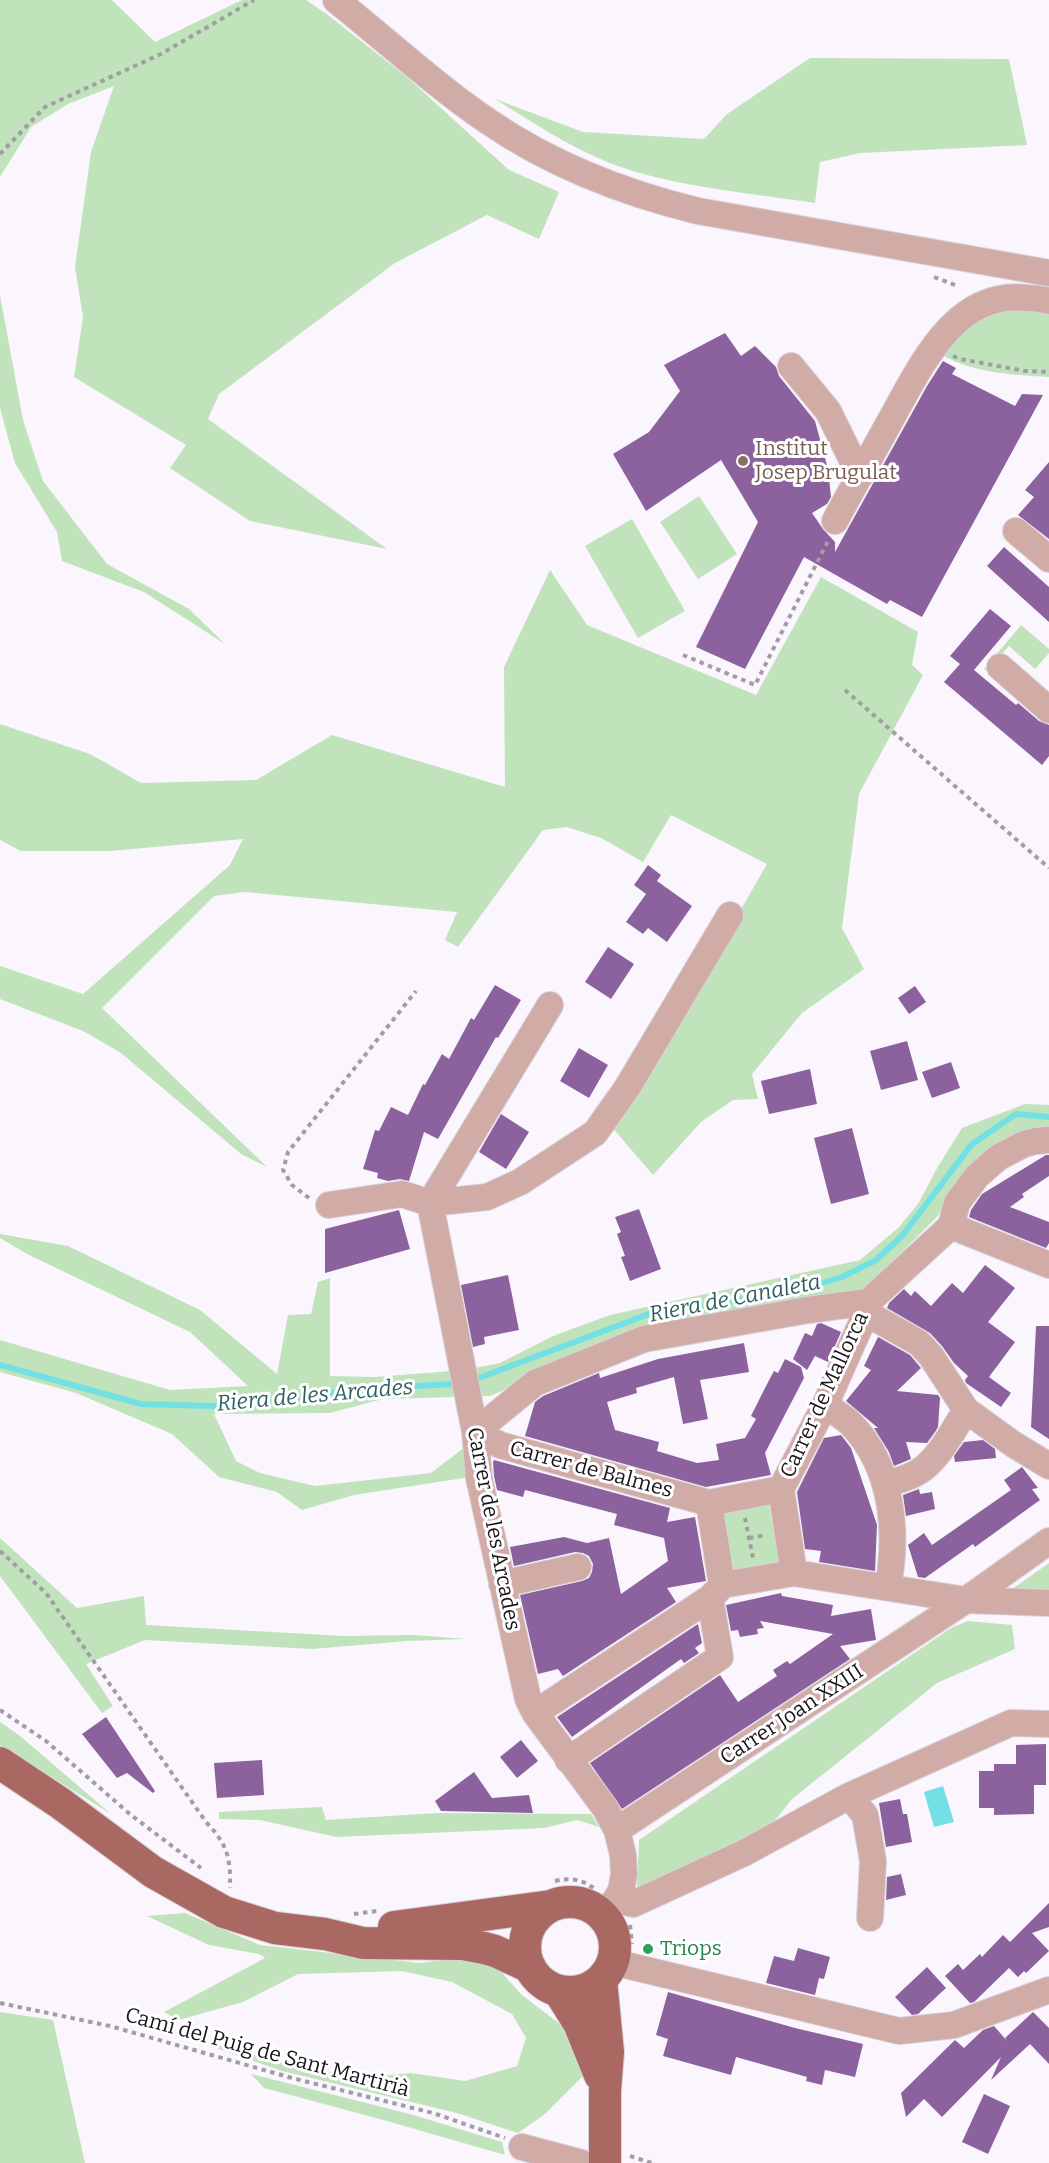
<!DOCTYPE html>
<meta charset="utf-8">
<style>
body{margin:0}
canvas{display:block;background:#fbf6fe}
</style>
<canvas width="1049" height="2163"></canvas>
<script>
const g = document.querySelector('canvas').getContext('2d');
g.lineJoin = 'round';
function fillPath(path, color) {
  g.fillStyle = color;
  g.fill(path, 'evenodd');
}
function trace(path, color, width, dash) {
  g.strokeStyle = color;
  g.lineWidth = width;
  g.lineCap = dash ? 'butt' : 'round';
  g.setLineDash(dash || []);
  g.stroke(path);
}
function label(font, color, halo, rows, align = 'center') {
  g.font = font + ' Bitter,serif';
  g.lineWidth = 6;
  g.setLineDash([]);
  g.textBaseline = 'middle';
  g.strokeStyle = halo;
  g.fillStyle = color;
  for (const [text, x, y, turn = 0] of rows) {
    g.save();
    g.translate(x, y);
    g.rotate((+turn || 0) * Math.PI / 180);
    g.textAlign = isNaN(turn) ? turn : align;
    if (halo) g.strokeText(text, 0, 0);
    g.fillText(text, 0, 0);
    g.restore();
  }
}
fillPath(new Path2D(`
 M0,0H112L155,42L242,0H306L328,15L408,78L509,170L559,192L539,239L487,215L395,263L219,394L208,419L387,549L250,521L170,468L186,445L74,377L83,317L75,267L91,152L114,86L68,104L31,127L0,177Z
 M810,58L1009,59L1027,145L860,153L820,162L815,203C756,194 690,188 633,171C583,156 540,127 495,99L583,132L704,139L727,114Z
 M0,295L23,420L43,481L107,564L189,609L225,644L144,592L62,561L57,532L15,463L0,408Z
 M996,308L1049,311V377C1015,375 974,373 944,356C958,336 974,319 996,308Z
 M699,496L737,554L698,579L660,522Z
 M632,519L685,611L638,638L585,546Z
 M550,570L587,625L756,695L821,577L918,632L912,665L923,675L859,794L842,928L864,969L802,1013L752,1074L758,1099L733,1100L701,1122L653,1175L610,1125L634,1096L767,864L671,815L643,862L601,838L567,827L543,830L458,947L445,940L457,912L245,892L214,896L102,1008L267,1167L241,1154L121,1053L83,1031L0,999V966L83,994L230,865L243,839L110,851H21L0,840V724L90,754L141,783L256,780L332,735L505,787L504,667Z
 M1021,625L1049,649V653L1035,669L1009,646L987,671L984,669Z
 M1025,1104L1049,1105V1133H1041L997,1143L969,1167L937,1217L866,1288L806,1301L563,1364L490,1396L383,1399L330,1413L214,1414L236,1461L260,1473L315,1486L431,1473L465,1447L470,1477L354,1495L302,1510L277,1492L219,1477L172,1434L76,1393L0,1372V1340L170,1390L248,1386L190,1332L29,1255L0,1238V1234L68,1246L200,1310L277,1374L288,1315L311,1314L318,1282L330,1278V1376L375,1377L465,1370L500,1363L553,1336L610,1315L860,1260L898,1228L918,1204L936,1170L962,1128Z
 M768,1501L781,1567L735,1576L722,1510Z
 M0,1538L77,1608L144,1596L146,1625L344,1636L413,1635L467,1639L407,1641L312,1649L145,1640L86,1664L113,1706L102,1713L0,1576Z
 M1049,1563V1591L1012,1589Z
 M968,1621L1012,1625L1015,1649L937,1683L792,1799L770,1827L637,1888L639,1840L951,1628Z
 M0,1722L19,1735L111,1814L0,1745Z
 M322,1807L326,1820L436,1813L591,1814L599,1827L577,1820L544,1828L336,1837L260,1820L219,1819V1812Z
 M185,1913L260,1945L420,1963L464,1957L494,1964L522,1995L565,2028L585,2074L545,2114L518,2133L457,2113L282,2071L144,2023L241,2052L357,2078L411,2073L465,2081L517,2066L526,2038L512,2014L452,1982L402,1971L298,1974L243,2002L178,2020L164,2012L265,1958L259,1954L209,1945L147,1916Z
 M0,2012L53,2020L85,2163H0Z
 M251,2074L410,2114L502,2142L505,2155L380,2119L264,2088Z`), '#c0e3bb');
fillPath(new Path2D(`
 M943,1786L954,1822L934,1827L924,1792Z`), '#73e0e4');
trace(new Path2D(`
 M0,1365L141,1404L246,1407L301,1396L376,1388L455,1384
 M471,1381L654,1312L786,1294L842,1277L876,1260L902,1236L972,1144L1016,1114L1049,1117`), '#73e0e4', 6);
fillPath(new Path2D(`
 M725,333L741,356L755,346L776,367L779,376L815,421L828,469L831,497L827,504L812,513L823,529L835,542V552L927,386L943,361L956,368L952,374L1015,406L1022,394L1043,395L922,617L890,600L887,604L804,557L745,669L696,647L758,522L721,460L646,511L613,454L649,432L680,391L664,365Z
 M1049,462V539L1018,515L1034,497L1025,490Z
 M1004,547L1049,587V622L987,566Z
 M990,609L1011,626L974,670L1016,705L1018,703L1039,721L1049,725V756L1042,765L944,682L960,664L950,656Z
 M648,865L661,875L657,881L692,906L667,942L648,928L643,934L626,922L646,894L634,885Z
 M608,947L634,964L611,999L585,982Z
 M495,985L521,1000L498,1038L496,1037L438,1139L424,1132L409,1181L400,1179L388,1181L377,1178L378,1173L363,1169L375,1130L379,1131L391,1107L408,1115L423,1084L425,1085L442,1054L449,1059L471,1018L474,1020Z
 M915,986L926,1002L909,1014L898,998Z
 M907,1041L918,1080L881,1090L870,1051Z
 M579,1048L608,1065L589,1098L560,1081Z
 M951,1062L960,1088L932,1098L922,1072Z
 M810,1069L817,1104L769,1114L761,1081Z
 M501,1114L529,1132L506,1169L479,1152Z
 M852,1128L869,1194L831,1204L814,1138Z
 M1046,1155H1049V1176L1022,1194L1024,1197L1010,1207L1049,1222V1243L1046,1248L969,1217L971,1210L982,1194Z
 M639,1209L661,1269L630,1281L621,1257L625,1256L617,1234L621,1232L615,1217Z
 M399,1210L410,1249L325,1273V1229Z
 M985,1265L1015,1288L988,1322L1015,1342L989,1377L1011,1393L1001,1407L966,1383L965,1380L968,1376L954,1363L942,1346L930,1333L887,1308L889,1303L904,1289L911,1296L915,1291L931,1306L952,1283L963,1293Z
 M508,1275L519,1330L484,1337L485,1344L473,1347L461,1285Z
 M821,1323L841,1332L828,1362L815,1356L807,1370L793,1359L805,1333L812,1336L817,1324Z
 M1036,1326H1049V1439L1031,1427Z
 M878,1337L910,1355L921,1368L897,1391L938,1395L940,1398L938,1427L935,1432L927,1443L906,1442L911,1459L894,1466L889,1452L874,1428H878L846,1401L871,1370L864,1366Z
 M744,1343L749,1372L700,1380L708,1419L683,1424L674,1377L636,1388L637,1393L607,1402L615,1430L659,1442L657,1451L697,1463L719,1460L716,1444L745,1438L756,1419L751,1416L766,1386L774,1371L778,1373L785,1359L801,1367L804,1378L765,1453L771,1475L706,1487L525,1436L535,1402L543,1396L599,1373L600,1378L658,1359Z
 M841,1435L851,1448L877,1525L875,1571L819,1562L821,1551L805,1549L797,1492L824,1438Z
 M983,1440L995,1449L996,1458L955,1462L954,1456L964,1442Z
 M494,1460L670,1508L667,1522L695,1517L706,1581L667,1588L676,1602L563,1676L558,1669L538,1674L520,1595L582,1581L589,1578L592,1572L593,1564L589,1556L583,1553L575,1552L514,1566L510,1547L564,1537L587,1543L609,1538L621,1594L668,1561L664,1538L614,1525L617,1514L525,1490L523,1497L497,1490L494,1476L493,1462Z
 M1022,1467L1038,1488L1032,1489L1040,1500L975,1547L973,1544L925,1578L918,1577L908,1545L924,1533L932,1545L1011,1490L1004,1480Z
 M919,1489L920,1494L932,1492L935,1509L906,1516L903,1495Z
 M781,1593L782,1596L833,1605L831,1616L871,1609L876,1640L840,1646L850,1659L622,1809L590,1763L720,1675L738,1702L777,1676L773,1670L787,1661L790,1664L833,1634L760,1621L764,1628L757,1629L758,1634L740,1637L738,1630L731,1631L726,1605Z
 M698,1624L702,1643L695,1648L699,1653L684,1663L681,1659L572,1737L557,1717Z
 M106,1717L155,1791L153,1793L127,1773L117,1778L82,1734Z
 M521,1740L538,1761L517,1778L500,1757Z
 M1046,1744V1785H1034V1814L994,1815V1808H979V1771H994V1764H1016V1745Z
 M262,1760L264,1795L217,1798L214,1763Z
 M474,1772L492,1798L529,1795L533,1813L441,1811L435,1801Z
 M900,1799L903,1814H907L912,1842L886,1847L879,1803Z
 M901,1874L906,1895L886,1900L887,1877Z
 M1049,1903V1927L1032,1933L1049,1951L1026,1973L1024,1971L1018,1977L1009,1968L974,2002L970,2003L945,1976L958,1964L963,1970L980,1954L982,1957L1003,1935L1010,1942Z
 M798,1948L830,1957L824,1979L819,1978L815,1995L766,1983L774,1956L794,1961Z
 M927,1967L946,1988L918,2014L912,2015L895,1997Z
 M668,1992L795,2028L863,2044L855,2077L825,2070L822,2085L806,2081L807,2077L736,2057L731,2075L663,2056L668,2039L656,2035Z
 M1033,2012L1049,2028V2064L1030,2044L991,2080L1001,2057L942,2117L924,2099L906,2117L901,2093L955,2040L964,2048L983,2030L994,2026L1008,2042L1005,2038Z
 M984,2094L1010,2106L988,2154L962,2142Z`), '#8b629e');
const minor = new Path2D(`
 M336,0C387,41 436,86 489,122C552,165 624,193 698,211L1049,273
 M791,366L828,411L860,476
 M835,521C853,487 872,454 890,421C920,368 954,289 1027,298C1034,298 1042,299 1049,301
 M1016,531L1049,559
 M1000,667L1049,710
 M430,1203L475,1432L479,1478L528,1699L535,1713L605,1808L617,1830L623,1855L624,1874L621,1891L604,1918
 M430,1203L550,1005
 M329,1205L402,1194L430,1203L487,1197L520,1182L595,1133L627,1088L730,915
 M951,1226L1049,1265
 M866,1313L919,1343L931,1356L966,1410L1013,1444L1049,1466
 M825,1405C833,1411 844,1417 851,1424C893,1467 898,1532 888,1587
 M475,1432L535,1383L644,1339L808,1310L868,1302L951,1226L957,1203L977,1176L999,1157L1024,1144L1036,1141L1049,1140
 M475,1432L500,1445L709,1503
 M885,1484C898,1481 913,1477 924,1468C942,1453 954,1429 966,1410
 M781,1489L825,1405L866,1313L868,1302
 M794,1573L781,1489L709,1503L722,1585L794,1573L966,1600L1049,1603
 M502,1584L578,1567
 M535,1713L710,1598L720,1588
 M568,1760L720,1657L710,1598
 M849,1796L1011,1723L1049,1724
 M617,1830L966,1600L1049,1541
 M617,1900L633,1904L744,1853L849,1796L865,1815L873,1861L870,1918
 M613,1962L899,2031L954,2025L1049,1990
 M522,2147L582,2163`);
const major = new Path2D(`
 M0,1763L60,1803L153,1872L224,1912L275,1928L325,1934L363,1943L463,1944L484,1948L495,1951L530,1967
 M525 1947a45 45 0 1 1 90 0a45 45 0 1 1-90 0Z
 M394,1927L551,1906
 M601,1980L608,2052L605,2091V2163
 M559,1991L579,2023L600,2075`);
trace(minor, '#d7d2da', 28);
trace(major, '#d7d2da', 34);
trace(new Path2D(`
 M0,154L45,107L161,54L254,0
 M934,277L955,285
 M953,356L960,359L1025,371L1049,372
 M683,655L755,685L828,541
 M845,690L1049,868
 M309,1198L292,1185L283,1170L288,1152L416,991
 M745,1518L753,1558
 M749,1538L766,1535
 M0,1551L46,1593L206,1822C227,1844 231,1858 230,1888
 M0,1710L46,1741L131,1815L201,1868
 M555,1881C571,1877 584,1880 596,1890
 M354,1914L377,1911
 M630,1925L632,1944
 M0,2003L110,2026L292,2078L433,2113L505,2138
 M630,2156L652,2163`), '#a29da4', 4, [4.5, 4.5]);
trace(minor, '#d1aba6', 26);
trace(major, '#aa6862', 32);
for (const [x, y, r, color] of [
 [743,461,6,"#8d6e63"],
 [648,1949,6,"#2e9e5b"]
]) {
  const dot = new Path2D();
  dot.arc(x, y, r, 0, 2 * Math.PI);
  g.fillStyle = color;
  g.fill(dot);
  trace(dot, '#fff', 2);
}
label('21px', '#785e54', '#fff', [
 ["Institut",755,449],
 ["Josep Brugulat",755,473]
], 'left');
label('21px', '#18141a', '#fff', [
 ["Carrer de Mallorca",825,1395,-65],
 ["Carrer de Balmes",591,1470,15],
 ["Carrer de les Arcades",493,1529,79],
 ["Carrer Joan XXIII",792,1715,-33],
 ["Camí del Puig de Sant Martirià",267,2053,15]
]);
label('21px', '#27864d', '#fff', [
 ["Triops",660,1949]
], 'left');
label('italic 22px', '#2f5f60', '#fff', [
 ["Riera de Canaleta",735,1299,-11],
 ["Riera de les Arcades",315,1396,-5]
]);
</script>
